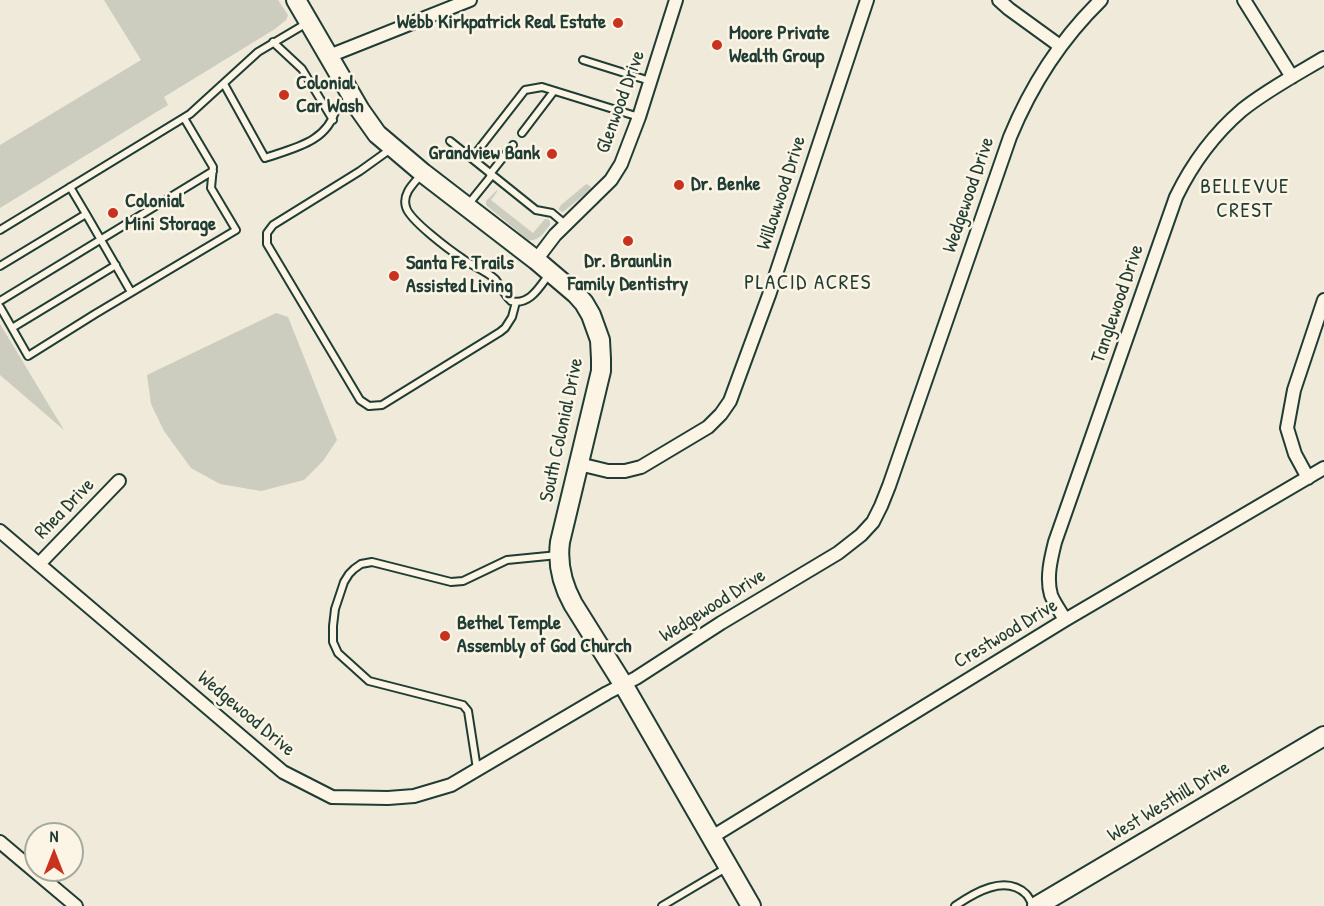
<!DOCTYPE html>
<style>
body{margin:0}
#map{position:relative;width:1324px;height:906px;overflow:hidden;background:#efeada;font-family:"Patrick Hand",sans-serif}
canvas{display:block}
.north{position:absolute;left:24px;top:822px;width:60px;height:60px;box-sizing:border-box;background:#fcf5e5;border:2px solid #a4ab9e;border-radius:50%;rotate:0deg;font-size:16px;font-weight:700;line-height:24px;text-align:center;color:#1f3d34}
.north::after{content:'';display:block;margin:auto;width:21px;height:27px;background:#c8321e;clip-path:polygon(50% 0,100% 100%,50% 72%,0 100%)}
</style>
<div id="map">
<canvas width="1324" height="906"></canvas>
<div class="north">N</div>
</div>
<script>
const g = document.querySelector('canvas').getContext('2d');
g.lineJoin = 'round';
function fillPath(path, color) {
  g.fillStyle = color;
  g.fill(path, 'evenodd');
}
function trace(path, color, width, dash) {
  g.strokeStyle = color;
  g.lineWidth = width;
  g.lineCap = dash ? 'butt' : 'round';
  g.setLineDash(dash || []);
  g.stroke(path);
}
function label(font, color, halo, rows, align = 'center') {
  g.font = font + ' "Patrick Hand",sans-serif';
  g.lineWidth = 5;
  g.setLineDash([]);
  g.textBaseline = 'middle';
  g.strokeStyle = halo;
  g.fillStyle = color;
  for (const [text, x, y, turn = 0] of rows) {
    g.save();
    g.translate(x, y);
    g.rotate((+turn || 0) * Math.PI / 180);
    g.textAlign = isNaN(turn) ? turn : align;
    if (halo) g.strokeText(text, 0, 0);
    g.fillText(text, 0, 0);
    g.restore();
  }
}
fillPath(new Path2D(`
 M104,0H278L288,15L286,20L275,29L164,97L168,105L0,208V145L141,60Z
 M587,184L591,187L590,190L563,212L559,210V208L561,205L585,185Z
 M497,190V192L491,200L533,233L545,219H547L550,221V225C544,232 539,242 528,240L486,205V201Z
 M276,313L288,317L337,440L323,461L304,480L261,491L220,484L191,468L164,431L151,404L147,375Z
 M0,324L64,430L0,375Z`), '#cccdbf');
const lane = new Path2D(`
 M273,42L302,69L333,120
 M583,60L650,81
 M224,84L265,158C294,148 328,142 336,108L351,98
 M522,133L554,91
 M450,141L536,210L552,213L565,224
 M392,148L360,171L273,225L267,233V244L270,249L360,400L369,406L382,405L500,332L505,328L512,317L516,302
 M472,158L525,90L542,87L639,117
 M490,174L513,145
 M421,175C413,184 402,194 406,207C409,220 451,251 463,259C474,267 485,270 495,279C501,286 504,295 511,301C530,306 540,286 550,273
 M467,206L492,175
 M86,214L131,292
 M0,230L190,114L258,52L307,23
 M0,266L86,214L70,187
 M0,301L213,171
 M0,307L28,356L95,314L236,230L211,188L213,167L184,118
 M12,328L116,265
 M477,769L468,711L463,705L369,681L338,653L333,642V626L335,609L344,582L349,574L354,569L361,564L372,562L451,582L463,581L507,560L558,555
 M662,906L726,868
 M955,906C974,893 1005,874 1026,894C1029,897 1031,902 1033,906`);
const street = new Path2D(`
 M999,0L1009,9L1060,46
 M1244,0L1292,77
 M329,56L470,0
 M536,260L555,235L611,180L621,164L639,117L676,0
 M579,464L608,471H625L641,467L708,427L721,414L730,401L769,295L867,0
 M1308,478L1295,454L1287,428L1294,390L1324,300
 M0,531L283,772L332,797L388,798L414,796L451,785L607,693L636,678L721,623L838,553L861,535L873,522L881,506L889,486L1010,137C1031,86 1061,39 1101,0
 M39,564L119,481
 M1065,620C1061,612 1054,603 1051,595C1046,578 1051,558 1055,542L1176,197C1192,164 1214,134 1242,110C1267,90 1297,74 1324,58
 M712,837L1065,620L1324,468
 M0,842L76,906`);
const secondary = new Path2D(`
 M296,0L360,110L377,134L423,173L536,260L576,294L584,303L591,315L600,340L601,359V371L560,542C557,565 562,584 573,604L623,684L751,906
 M1037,906L1324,736`);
trace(lane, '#1f3d34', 10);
trace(street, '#1f3d34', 16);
trace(secondary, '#1f3d34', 22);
trace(lane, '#fcf5e5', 6);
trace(street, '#fcf5e5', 12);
trace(secondary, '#fcf5e5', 18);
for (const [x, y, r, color] of [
 [618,23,6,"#c8321e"],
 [717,45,6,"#c8321e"],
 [284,95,6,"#c8321e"],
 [552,154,6,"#c8321e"],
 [679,185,6,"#c8321e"],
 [113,213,6,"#c8321e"],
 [628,241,6,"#c8321e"],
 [394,276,6,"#c8321e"],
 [445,636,6,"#c8321e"]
]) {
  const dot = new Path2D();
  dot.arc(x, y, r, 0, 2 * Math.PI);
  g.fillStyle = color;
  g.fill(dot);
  trace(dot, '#fcf5e5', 2);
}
label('bold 20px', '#1f3d34', '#fcf5e5', [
 ["Webb Kirkpatrick Real Estate",606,23,"right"],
 ["Moore Private",729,34],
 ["Wealth Group",729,57],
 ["Colonial",296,84],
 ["Car Wash",296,107],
 ["Grandview Bank",540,154,"right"],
 ["Dr. Benke",691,185],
 ["Colonial",125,202],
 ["Mini Storage",125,225],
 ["Dr. Braunlin",628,262,"center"],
 ["Family Dentistry",628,285,"center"],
 ["Santa Fe Trails",406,264],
 ["Assisted Living",406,287],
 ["Bethel Temple",457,624],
 ["Assembly of God Church",457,647]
], 'left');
label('20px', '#1f3d34', '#fcf5e5', [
 ["Glenwood Drive",621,102,-70],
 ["Willowwood Drive",782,193,-72],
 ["Wedgewood Drive",969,195,-71],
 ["Tanglewood Drive",1118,304,-71],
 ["South Colonial Drive",562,430,-78],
 ["Rhea Drive",65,509,-46],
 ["Wedgewood Drive",713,606,-32],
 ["Crestwood Drive",1006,634,-31],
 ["Wedgewood Drive",246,714,40],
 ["West Westhill Drive",1169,802,-31]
]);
g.letterSpacing = '1.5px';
label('21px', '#1f3d34', '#fcf5e5', [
 ["BELLEVUE",1245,187],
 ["CREST",1245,211],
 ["PLACID ACRES",808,283]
]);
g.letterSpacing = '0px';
</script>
